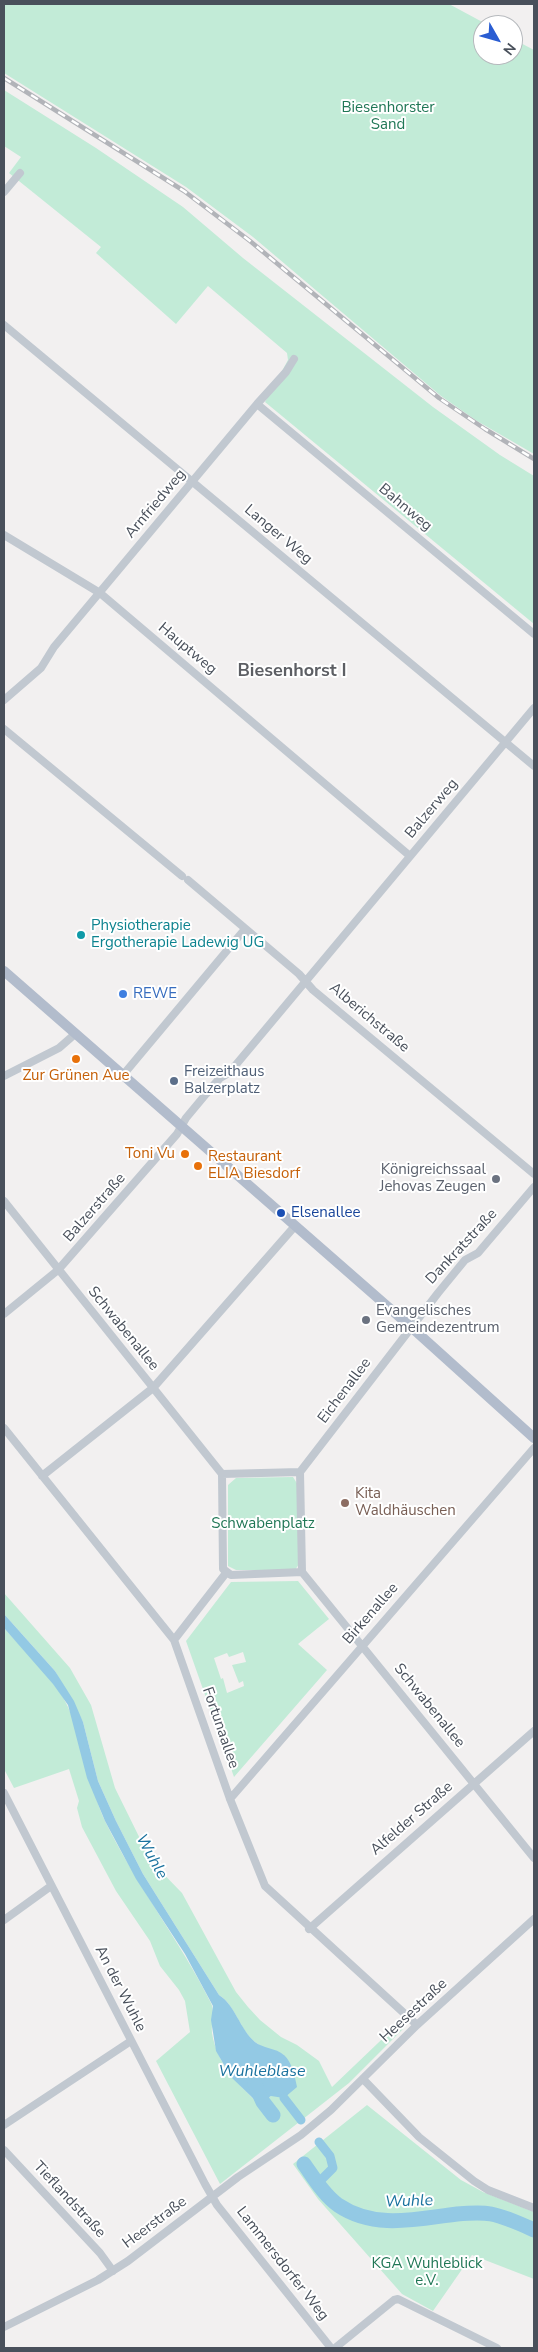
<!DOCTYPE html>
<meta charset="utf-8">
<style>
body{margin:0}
#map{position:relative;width:538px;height:2352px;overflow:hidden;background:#f2f0f0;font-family:"Nunito Sans",sans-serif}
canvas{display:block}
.frame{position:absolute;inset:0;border:5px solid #49505b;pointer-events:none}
.north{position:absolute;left:473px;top:15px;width:50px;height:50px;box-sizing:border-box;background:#fff;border:1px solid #b6b9bd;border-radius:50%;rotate:128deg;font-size:14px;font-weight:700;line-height:20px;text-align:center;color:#49505b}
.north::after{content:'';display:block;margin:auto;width:18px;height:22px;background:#2a5dd2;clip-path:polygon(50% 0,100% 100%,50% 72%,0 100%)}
</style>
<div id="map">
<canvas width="538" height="2352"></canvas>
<div class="frame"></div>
<div class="north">N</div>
</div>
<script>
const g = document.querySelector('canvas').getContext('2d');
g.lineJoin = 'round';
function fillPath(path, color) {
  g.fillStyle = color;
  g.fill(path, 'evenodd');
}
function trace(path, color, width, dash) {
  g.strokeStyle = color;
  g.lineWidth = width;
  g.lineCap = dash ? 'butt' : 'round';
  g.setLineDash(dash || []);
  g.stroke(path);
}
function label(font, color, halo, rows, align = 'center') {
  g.font = font + ' "Nunito Sans",sans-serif';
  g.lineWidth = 4;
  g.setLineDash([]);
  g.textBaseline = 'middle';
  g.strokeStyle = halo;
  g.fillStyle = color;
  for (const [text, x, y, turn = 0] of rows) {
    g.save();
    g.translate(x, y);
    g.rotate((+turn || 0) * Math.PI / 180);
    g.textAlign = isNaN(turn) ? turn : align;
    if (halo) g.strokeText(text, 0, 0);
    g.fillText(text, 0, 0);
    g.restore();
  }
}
fillPath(new Path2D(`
 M4,4H449L488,25H483V55H513V39L534,50V454L477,421L441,396L253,237L186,187L4,73Z
 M4,90L96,148L183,207L243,258L433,407L500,455L534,476V624L265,402L288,360L287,353L208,286L176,324L96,253L101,247L9,173L21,157L4,146Z
 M293,1477L298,1485L299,1564L295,1570H236L228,1566V1485L236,1478Z
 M298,1581L329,1619L298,1644L327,1670L234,1777L186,1641L231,1582ZM243,1652L246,1662L232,1665L239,1683L243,1681L244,1686L227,1693L223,1678L221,1679L214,1658L227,1653L229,1657Z
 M4,1593L70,1668L91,1705L115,1788L151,1861L182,1893L236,1992L248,2007L260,2020L281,2037L297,2045L319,2061L332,2087L400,2022L405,2027L349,2083L220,2184L156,2061L190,2032L185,2001L179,1990L160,1966L150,1941L116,1891L82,1827L77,1808L79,1801L69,1769L14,1788L4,1769V1628C22,1648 58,1683 68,1707C84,1744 89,1787 106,1823C137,1886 180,1941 211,2003C215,2010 211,2024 212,2033C217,2064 237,2083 259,2104L271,2096L284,2055C275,2051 262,2048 255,2042C239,2029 236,2006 219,1995L143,1874L116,1821L98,1781L83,1722L55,1671L4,1614Z
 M367,2105L461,2180L483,2192L534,2212V2279L472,2255L433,2311L402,2294L318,2199L293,2164Z`), '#c2ebd7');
fillPath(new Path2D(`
 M4,1614L55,1671L74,1701L83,1722L98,1781L116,1821L143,1874L219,1995C236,2006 239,2028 255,2042C262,2048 276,2048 284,2055C292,2062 295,2077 297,2087L284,2098L271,2096L259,2104L231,2077L216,2051L211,2020L213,2006L185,1954L136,1879L105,1821L87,1778L68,1705L53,1684L4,1628Z`), '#93c9e4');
trace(new Path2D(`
 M284,2098L301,2120
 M318,2183L333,2168L330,2156L319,2142`), '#93c9e4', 9);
trace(new Path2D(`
 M255,2084L263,2102L273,2115
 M304,2164C314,2178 324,2195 338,2205C375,2230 416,2219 457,2214C468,2213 481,2212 491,2214C506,2217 521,2224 534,2230`), '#93c9e4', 15);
trace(new Path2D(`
 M4,192L20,173
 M4,325L534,766
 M257,404L534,634
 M4,535L100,593L410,856
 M4,700L41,668L54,647L257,404L286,372L294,359
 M4,729L182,876
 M188,880L299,974L313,990L534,1174
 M123,1075L245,929
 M4,1076L59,1048L75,1034
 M4,1201L222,1474
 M4,1314L58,1270L177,1134L186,1118L206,1094L220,1078L229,1073L534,708
 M4,1428L174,1640L230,1799L265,1886L417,2025
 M300,1472L438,1293L465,1260L478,1253L534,1187
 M300,1472L302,1572L231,1575L223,1569L222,1474Z
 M42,1476L153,1388L295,1226
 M302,1572L534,1858
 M174,1640L226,1573
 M4,1793L205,2184L217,2205L331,2348
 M230,1799L534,1448
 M4,1920L51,1886
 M309,1929L534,1731
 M363,2079L419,2137L474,2181L488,2190L534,2208
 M4,2125L131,2041
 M4,2150L100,2253L113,2271
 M4,2327L98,2280L128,2261L238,2177L301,2135L331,2110L417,2025L534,1919
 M335,2348L394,2300L398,2299L497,2348`), '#c1c8d0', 8);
trace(new Path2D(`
 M4,971L411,1327L534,1438`), '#b2bccc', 10);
const rail = new Path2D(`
 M4,78L184,191L250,241L439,398L485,429L534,459`);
trace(rail, '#b2b4b9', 4.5);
trace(rail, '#fff', 2.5, [8]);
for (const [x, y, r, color] of [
 [81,935,5,"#0f9aa8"],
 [123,994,5,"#3f7fe0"],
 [76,1059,5,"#e8710a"],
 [174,1081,5,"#5c6f8a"],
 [185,1154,5,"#e8710a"],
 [198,1166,5,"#e8710a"],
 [496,1179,5,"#6b7280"],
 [281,1213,5,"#1a4fb4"],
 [366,1320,5,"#6b7280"],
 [345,1503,5,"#8d6e63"]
]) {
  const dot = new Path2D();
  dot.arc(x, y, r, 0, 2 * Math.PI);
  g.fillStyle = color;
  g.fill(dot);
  trace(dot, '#fff', 2);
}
label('15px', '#207756', '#fff', [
 ["Biesenhorster",388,108],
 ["Sand",388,125],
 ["Schwabenplatz",263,1524],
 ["KGA Wuhleblick",427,2264],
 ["e.V.",427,2281]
]);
label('15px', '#49505b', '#fff', [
 ["Arnfriedweg",156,504,-50],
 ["Bahnweg",405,508,40],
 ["Langer Weg",278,535,40],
 ["Hauptweg",187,649,40],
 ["Balzerweg",432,809,-50],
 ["Alberichstraße",369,1018,40],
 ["Balzerstraße",95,1208,-49],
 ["Dankratstraße",462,1247,-47],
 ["Schwabenallee",123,1329,51],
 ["Eichenallee",345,1391,-53],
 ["Birkenallee",371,1614,-49],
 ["Schwabenallee",429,1706,51],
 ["Fortunaallee",220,1728,71],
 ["Alfelder Straße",412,1819,-41],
 ["An der Wuhle",120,1989,63],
 ["Heesestraße",414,2011,-43],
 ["Tieflandstraße",69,2200,47],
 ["Heerstraße",155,2223,-37],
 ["Lammersdorfer Weg",282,2264,52]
]);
label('15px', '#0d838f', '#fff', [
 ["Physiotherapie",91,926],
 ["Ergotherapie Ladewig UG",91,943]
], 'left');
label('15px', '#366cbe', '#fff', [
 ["REWE",133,994]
], 'left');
label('15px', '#4e5e75', '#fff', [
 ["Freizeithaus",184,1072],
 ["Balzerplatz",184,1089]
], 'left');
label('15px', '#c56008', '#fff', [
 ["Zur Grünen Aue",76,1076],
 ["Toni Vu",175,1154,"right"],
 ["Restaurant",208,1157,"left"],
 ["ELIA Biesdorf",208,1174,"left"]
]);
label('15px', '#5b616d', '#fff', [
 ["Königreichssaal",486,1170],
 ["Jehovas Zeugen",486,1187],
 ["Evangelisches",376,1311,"left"],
 ["Gemeindezentrum",376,1328,"left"]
], 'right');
label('15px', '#164399', '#fff', [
 ["Elsenallee",291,1213]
], 'left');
label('15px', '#785e54', '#fff', [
 ["Kita",355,1494],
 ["Waldhäuschen",355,1511]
], 'left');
label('italic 16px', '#19719e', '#fff', [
 ["Wuhle",151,1857,61],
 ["Wuhleblase",262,2072],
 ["Wuhle",409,2202,-2]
]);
label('bold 18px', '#5d5f64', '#fff', [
 ["Biesenhorst I",292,672]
]);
</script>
